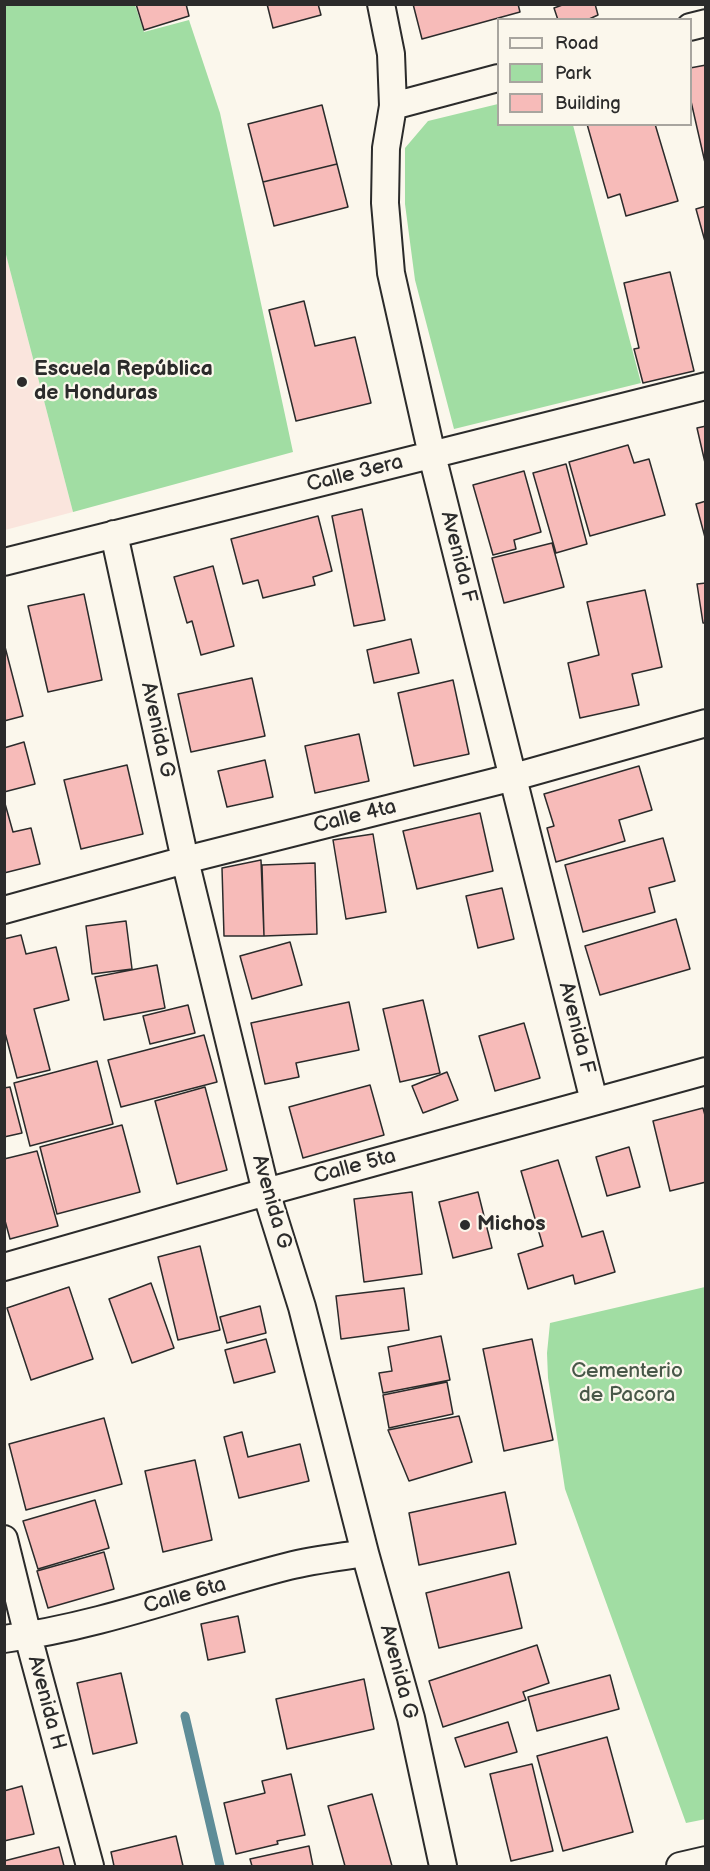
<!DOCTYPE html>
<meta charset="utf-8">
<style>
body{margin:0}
#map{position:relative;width:710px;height:1871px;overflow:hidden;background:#fbf7ec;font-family:"Balsamiq Sans",sans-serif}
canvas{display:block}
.frame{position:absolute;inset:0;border:6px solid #2b2b2b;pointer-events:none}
.legend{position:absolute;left:497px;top:18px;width:195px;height:108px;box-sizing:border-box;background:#fbf7ec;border:2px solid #a8a59f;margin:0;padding:8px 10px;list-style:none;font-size:18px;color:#2b2b2b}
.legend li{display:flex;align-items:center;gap:12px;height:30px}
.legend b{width:30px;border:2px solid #a8a59f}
</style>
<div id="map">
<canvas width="710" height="1871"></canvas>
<div class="frame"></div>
<ul class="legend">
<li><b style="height:8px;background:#fbf7ec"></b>Road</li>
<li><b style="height:16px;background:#a1dda3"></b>Park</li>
<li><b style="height:16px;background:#f7bbb9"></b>Building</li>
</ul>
</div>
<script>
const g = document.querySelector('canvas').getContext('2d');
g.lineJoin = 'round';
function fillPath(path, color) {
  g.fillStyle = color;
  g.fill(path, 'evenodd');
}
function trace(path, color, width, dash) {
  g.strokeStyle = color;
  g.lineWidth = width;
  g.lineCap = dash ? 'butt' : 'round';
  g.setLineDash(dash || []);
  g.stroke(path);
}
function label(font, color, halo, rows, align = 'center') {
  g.font = font + ' "Balsamiq Sans",sans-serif';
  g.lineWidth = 4.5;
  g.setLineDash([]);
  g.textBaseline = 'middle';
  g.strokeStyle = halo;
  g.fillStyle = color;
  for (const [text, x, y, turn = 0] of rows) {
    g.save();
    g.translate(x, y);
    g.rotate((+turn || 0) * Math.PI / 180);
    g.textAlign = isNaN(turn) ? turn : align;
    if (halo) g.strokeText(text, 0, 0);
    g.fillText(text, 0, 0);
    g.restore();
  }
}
fillPath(new Path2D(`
 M5,251L73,512L5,530H4Z`), '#fae5dd');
fillPath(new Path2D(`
 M4,5H135L144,32L189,20L220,113L293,452L73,512L5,251Z
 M498,104V124L573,125L641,383L454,429L415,280L405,204V148L428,121Z
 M705,1287L706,1819L686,1823L565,1489L548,1378L547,1353L550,1323Z`), '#a1dda3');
trace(new Path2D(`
 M185,1716L220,1866`), '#5f8d98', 9);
const building = new Path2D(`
 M136,4H186L189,16L144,30Z
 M267,4H318L321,15L273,28Z
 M413,4H518L520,12L422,39Z
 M565,4H595L598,15L587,20H558L554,8Z
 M706,65V167L690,97V68Z
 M322,105L337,164L263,182L248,124Z
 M587,124H655L678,201L626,216L620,194L608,198Z
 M337,164L348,207L274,226L263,182Z
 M706,206V245L696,209Z
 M670,272L694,371L643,383L634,349L639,348L624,283Z
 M304,301L315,346L355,337L371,403L296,421L269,310Z
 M706,426V467L697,428Z
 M628,445L634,463L649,459L665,515L590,536L569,462Z
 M566,464L587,544L556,553L533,473Z
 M524,471L541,532L514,540L516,549L493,555L473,485Z
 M706,501V541L696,504Z
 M362,509L385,620L354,626L332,516Z
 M318,516L332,571L313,577L315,585L263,598L258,580L243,584L231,539Z
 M552,543L564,587L504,603L492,558Z
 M213,566L234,646L201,655L192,621L187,623L174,577Z
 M706,583V623H703L697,584Z
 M645,590L662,667L632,674L639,705L580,718L568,663L599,655L587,602Z
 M84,594L102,680L48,692L28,606Z
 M411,639L419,673L374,683L367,650Z
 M4,643L23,716L4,721Z
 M252,678L265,736L191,752L178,694Z
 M453,680L469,754L414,766L398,693Z
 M359,734L369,781L315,793L305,746Z
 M24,742L35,784L4,792V748Z
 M265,760L273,797L227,807L218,771Z
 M127,765L143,834L81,849L64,780Z
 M639,766L652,810L619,820L625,841L556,862L547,828L554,826L544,794Z
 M4,800L13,832L31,828L40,864L4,873Z
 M480,813L493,871L417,889L403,831Z
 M373,834L386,912L346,919L333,840Z
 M663,838L675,881L649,888L655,912L583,932L565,865Z
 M261,860L264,936H224L222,868Z
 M315,863L317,934L264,936L262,865Z
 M502,888L514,939L478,948L466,896Z
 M676,919L690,969L600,995L585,946Z
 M126,921L132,969L92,974L86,926Z
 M21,935L26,954L56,947L69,1000L34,1009L50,1070L17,1078L4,1029V939Z
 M290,942L302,985L252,999L240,956Z
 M157,965L165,1008L104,1020L95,977Z
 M423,1000L440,1073L400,1082L383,1009Z
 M349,1002L359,1050L296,1063L299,1077L265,1084L251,1023Z
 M188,1005L195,1033L150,1044L143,1016Z
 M524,1023L540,1078L495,1091L479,1036Z
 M204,1035L217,1082L121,1107L108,1060Z
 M97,1061L113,1124L30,1146L14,1083Z
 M447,1072L458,1100L423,1113L412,1086Z
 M370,1085L384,1135L303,1158L289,1107Z
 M10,1087L22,1133L4,1137V1088Z
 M205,1087L227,1170L177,1184L155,1101Z
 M703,1108L706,1119V1182L670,1191L653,1121Z
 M122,1125L140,1192L57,1214L40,1147Z
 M629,1147L640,1187L607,1196L596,1157Z
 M37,1151L58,1226L10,1239L4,1217V1159Z
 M558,1160L582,1237L603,1231L615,1272L575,1284L573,1275L528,1289L518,1254L543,1246L521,1171Z
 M412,1192L422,1274L364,1282L354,1199Z
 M478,1192L492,1248L453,1258L439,1202Z
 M200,1246L220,1330L178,1340L158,1257Z
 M151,1283L174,1348L132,1363L109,1299Z
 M69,1287L93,1359L31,1380L7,1308Z
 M404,1288L409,1330L341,1339L336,1296Z
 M260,1306L266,1333L227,1343L220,1317Z
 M441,1336L450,1380L383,1393L379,1373L392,1371L388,1347Z
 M266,1339L275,1372L234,1383L225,1350Z
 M532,1339L553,1440L504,1451L483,1349Z
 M447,1382L453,1414L389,1428L383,1395Z
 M459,1416L472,1462L409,1481L388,1430Z
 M104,1418L122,1484L26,1510L9,1444Z
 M242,1432L248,1457L300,1444L309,1481L239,1498L224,1437Z
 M195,1460L212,1540L163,1552L145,1471Z
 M505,1492L516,1544L419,1565L409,1513Z
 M95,1500L109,1548L38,1569L23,1521Z
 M104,1552L114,1589L48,1608L37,1571Z
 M509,1572L522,1628L439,1648L426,1593Z
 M238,1616L245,1652L208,1660L201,1624Z
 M537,1645L549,1683L523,1692L526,1700L443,1727L429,1681Z
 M121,1673L137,1743L93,1754L77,1683Z
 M610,1675L619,1709L537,1731L528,1697Z
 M364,1679L374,1729L287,1749L276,1699Z
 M508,1722L517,1752L465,1767L455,1738Z
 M607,1737L633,1832L563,1851L537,1756Z
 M532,1764L553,1851L511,1861L490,1774Z
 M291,1774L305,1835L277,1841L278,1844L236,1854L224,1803L265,1793L262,1781Z
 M22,1786L34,1834L4,1841V1791Z
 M372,1794L392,1866H345L328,1806Z
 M176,1836L183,1866H114L111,1852Z
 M309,1846L313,1866H252L250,1859Z
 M59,1847L64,1866H4V1861Z`);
fillPath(building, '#f7bbb9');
trace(building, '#2b2b2b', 1.5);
const street = new Path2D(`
 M381,4L391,54L393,106L386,148L385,203L391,273L432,455L594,1101
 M690,27L706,23
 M393,106L498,78
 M114,534L185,860L266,1192L302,1307L365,1553L411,1718L443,1866
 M4,562L706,386
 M4,910L185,860L514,777L706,723
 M4,1267L266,1192L706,1071
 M4,1539L28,1636L90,1866
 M4,1639C102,1626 194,1590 289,1566C313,1560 340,1557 365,1553
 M680,1866L706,1860`);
trace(street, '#2b2b2b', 30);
trace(street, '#fbf7ec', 26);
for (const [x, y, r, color] of [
 [22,382,6,"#2b2b2b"],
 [465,1225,6,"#2b2b2b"]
]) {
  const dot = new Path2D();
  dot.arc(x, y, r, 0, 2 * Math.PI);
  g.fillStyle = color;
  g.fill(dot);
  trace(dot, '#fbf7ec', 2);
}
label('bold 21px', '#2b2b2b', '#fbf7ec', [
 ["Escuela República",34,370],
 ["de Honduras",34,394],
 ["Michos",477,1225]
], 'left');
label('21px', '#2b2b2b', '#fbf7ec', [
 ["Calle 3era",355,474,-14],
 ["Avenida F",458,557,76],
 ["Avenida G",157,730,78],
 ["Calle 4ta",355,817,-14],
 ["Avenida F",576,1028,76],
 ["Calle 5ta",355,1167,-15],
 ["Avenida G",271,1202,74],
 ["Calle 6ta",185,1596,-16],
 ["Avenida G",398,1672,75],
 ["Avenida H",46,1703,75]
]);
label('21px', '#485849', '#fbf7ec', [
 ["Cementerio",627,1372],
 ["de Pacora",627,1396]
]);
</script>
